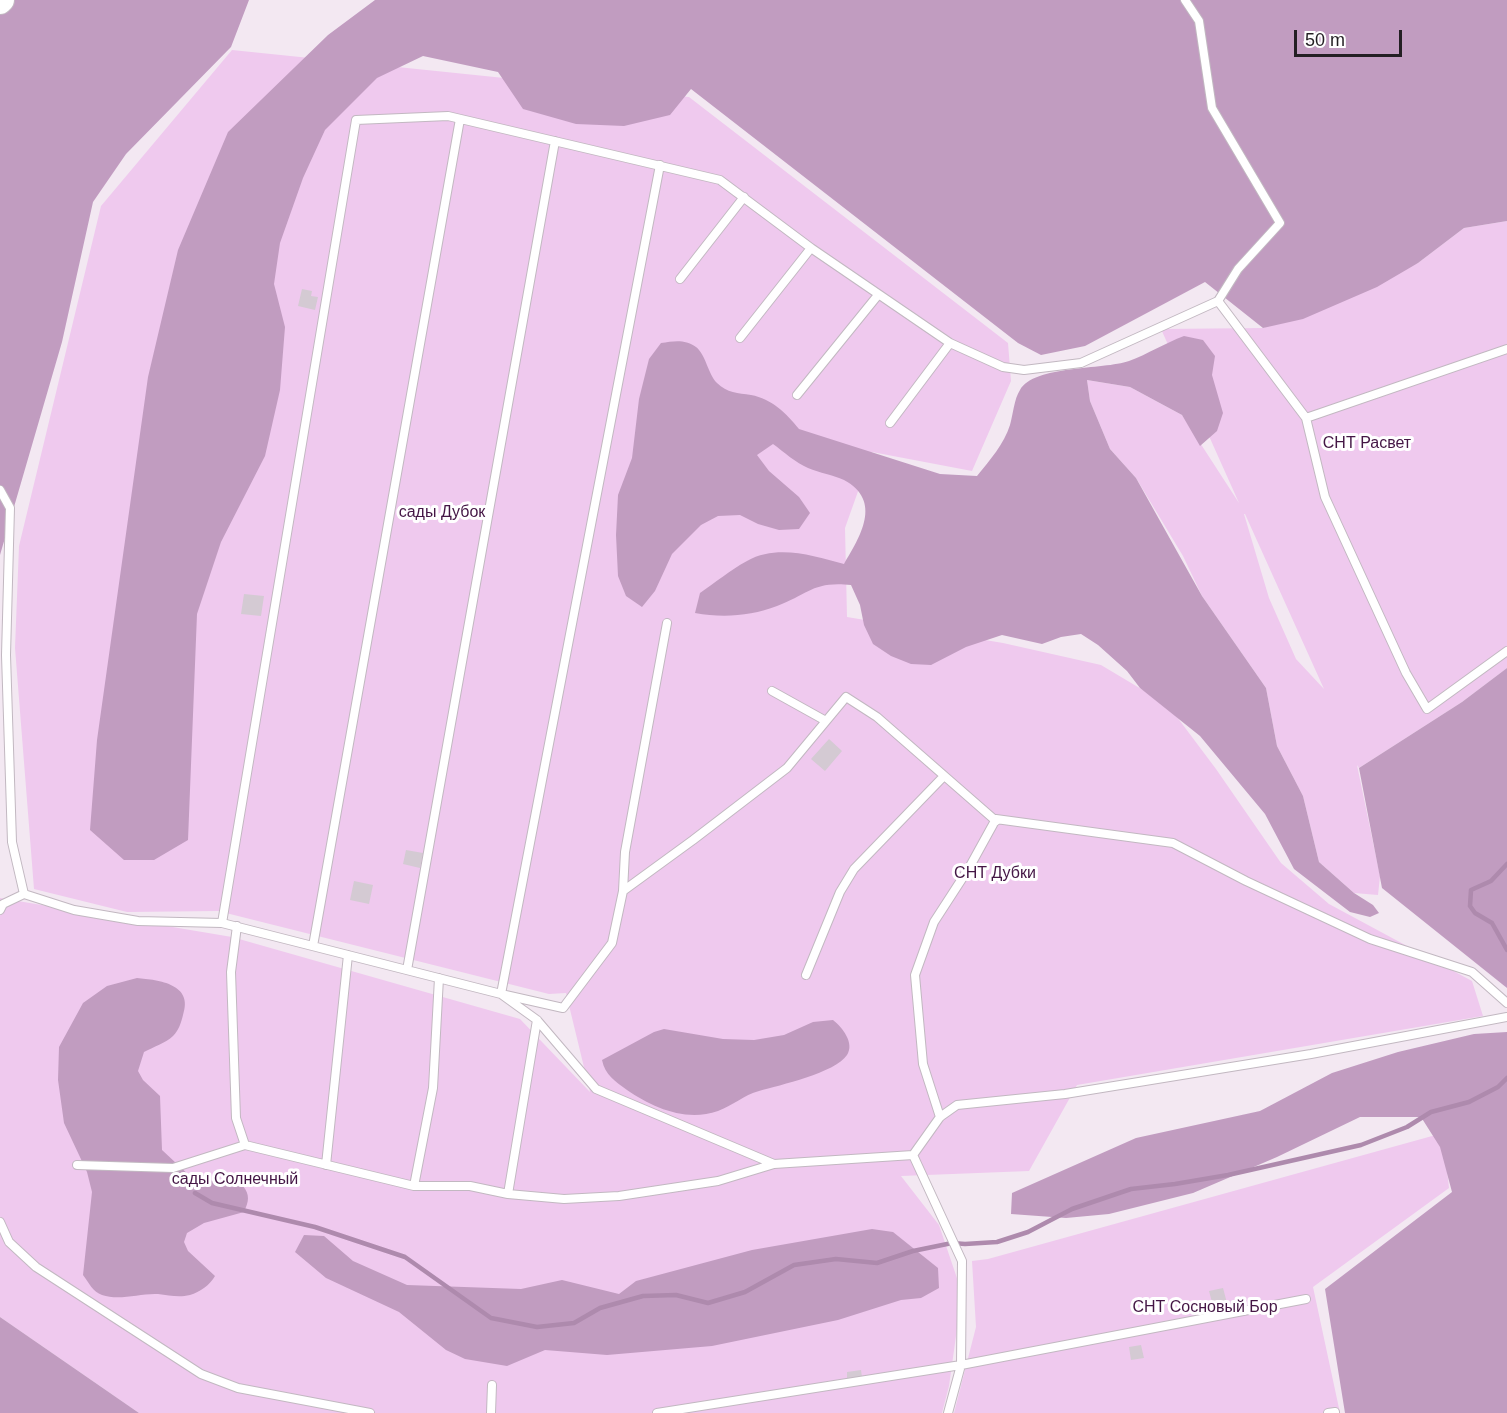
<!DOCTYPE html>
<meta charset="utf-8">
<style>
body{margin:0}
#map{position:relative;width:1507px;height:1413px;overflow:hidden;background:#f3e8f2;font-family:Arial,sans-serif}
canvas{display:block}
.scale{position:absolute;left:1294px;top:30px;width:108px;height:27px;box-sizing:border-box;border:3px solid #231f23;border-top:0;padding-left:8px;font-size:18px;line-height:21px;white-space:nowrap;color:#231f23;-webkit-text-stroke:4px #fff;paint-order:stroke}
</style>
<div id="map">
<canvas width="1507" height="1413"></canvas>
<div class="scale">50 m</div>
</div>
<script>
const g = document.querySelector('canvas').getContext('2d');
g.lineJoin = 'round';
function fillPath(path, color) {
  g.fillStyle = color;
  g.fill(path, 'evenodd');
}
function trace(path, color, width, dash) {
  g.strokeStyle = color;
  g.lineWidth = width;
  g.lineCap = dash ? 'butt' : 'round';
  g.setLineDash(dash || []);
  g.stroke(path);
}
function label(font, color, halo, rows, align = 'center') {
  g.font = font + ' Arial,sans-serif';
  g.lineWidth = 6;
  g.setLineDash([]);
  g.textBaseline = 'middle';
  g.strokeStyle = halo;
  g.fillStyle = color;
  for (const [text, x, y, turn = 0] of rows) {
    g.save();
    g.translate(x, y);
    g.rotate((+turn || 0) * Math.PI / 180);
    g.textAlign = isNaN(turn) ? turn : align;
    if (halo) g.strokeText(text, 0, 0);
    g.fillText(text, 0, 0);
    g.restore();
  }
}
fillPath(new Path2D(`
 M232,50L689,97L1008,343L1011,381L972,471L872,452L845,528L847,617L1003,643L1101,665L1168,705L1216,769L1281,863L1329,904L1472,981L1483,1016L1077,1085L1029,1171L901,1176L939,1225L962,1293L949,1386L942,1413H139L0,1317V898L232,937L520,1019L590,1092L566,993L549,994L218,911L127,912L34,889L15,648L19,546L101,206Z
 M1507,221V668L1462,702L1359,768L1357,765L1380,876L1378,895L1354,893L1319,862L1303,796L1277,746L1266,688L1202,596L1183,556L1136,478L1110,449L1090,401L1087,380L1130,387L1182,415L1239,503L1161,329L1263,328L1418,263L1464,228ZM1244,514H1245L1324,689L1296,659L1269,598Z
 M1443,1133L1449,1188L1313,1287L1340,1413H954L976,1327L972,1261L988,1259Z`), '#efc9ee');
fillPath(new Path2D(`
 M0,0H249L231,47L126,154L93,202L62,342L0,555Z
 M375,0H1507V221L1464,228L1418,263L1377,287L1303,319L1263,328L1205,282L1085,346L1041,355L1018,343L691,89L670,115L624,126L576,124L523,109L498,72L423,56L377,78L325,130L303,178L280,243L274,284L285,327L280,390L265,456L221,542L197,614L188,840L154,860H124L90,830L97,740L148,377L178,250L228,132L328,35Z
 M1184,336L1203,340L1215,356L1212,375L1223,413L1217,431L1200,446L1182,415L1130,387L1087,380L1090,401L1110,449L1136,478L1202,596L1266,688L1277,746L1303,796L1319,862L1354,893L1373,905L1379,913L1370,917L1350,912L1294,869L1265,814L1200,736L1140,688L1127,671L1098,645L1081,634L1061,637L1042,644L1002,635L966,647L931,665L911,664L891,656L873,644L864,625L860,605L851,585C813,581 809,594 777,606C751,616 723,618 695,613L700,593C715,583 730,570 747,561C778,544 813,556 844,564C860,537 883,501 844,480C833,475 820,473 808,468C796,463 784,452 773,444L757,455L769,471L799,497L810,513L799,529L779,530L758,524L740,515L718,516L701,525L672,554L655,591L642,607L626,596L618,576L616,535L618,495L632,458L639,399L649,359L661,343C674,341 685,339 696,347C706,355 708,374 717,383C727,393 738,393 751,395C772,399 786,413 799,429L940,474L977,476C990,460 1004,444 1010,425C1013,415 1014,399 1020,390C1034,365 1103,370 1129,361C1148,354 1165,343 1184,336Z
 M1507,668V988L1382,888L1359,768L1462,702Z
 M137,978C159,980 194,984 183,1015C181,1023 179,1030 173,1036C166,1043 153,1047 144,1052L138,1071L143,1080L160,1096L162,1150L191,1177L243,1186C250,1195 249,1201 244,1212L204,1223L187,1233L184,1242L188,1251L215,1276C210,1285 200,1292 190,1295C178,1298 169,1295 158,1294C140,1293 120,1301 102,1295C93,1292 89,1283 83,1275L92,1192L87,1172L64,1123L58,1080L59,1047L83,1003L107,986Z
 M833,1020C842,1027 855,1043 847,1055C835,1073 780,1085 759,1091C744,1095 732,1106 718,1111C686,1122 653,1108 627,1090C615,1081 605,1075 602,1060L654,1032L664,1029L723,1039L754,1040L784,1035L813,1022Z
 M1507,1032V1413H1345L1325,1289L1452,1192L1440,1147L1421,1117H1360L1277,1157L1193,1193L1109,1214L1066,1218L1011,1214L1012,1193L1136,1138L1260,1111L1332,1073L1398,1052L1474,1034Z
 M872,1229L893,1232L938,1268L939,1288L921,1298L901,1300L838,1320L712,1346L607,1355L545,1350L507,1366L465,1359L446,1350L399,1312L326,1278L295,1252L304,1235L324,1236L353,1261L407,1285L521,1289L562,1280L619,1294L636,1281L752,1250Z
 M0,1317L139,1413H0Z`), '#c19cc0');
trace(new Path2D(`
 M1507,864L1491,881L1471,890L1470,906L1475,913L1492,923L1507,950
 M195,1193L212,1203L315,1227L405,1257L491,1318L537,1327L574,1323L600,1308L643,1296L676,1295L708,1303L745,1292L794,1265L836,1259L877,1263L913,1251L952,1243L965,1244L997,1242L1028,1232L1072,1209L1131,1189L1175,1184L1228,1175L1361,1145L1407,1127L1431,1112L1469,1102L1498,1087L1507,1078`), '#ae8aad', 4.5);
fillPath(new Path2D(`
 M302,289L312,291L311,296L318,297L315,310L298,306Z
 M244,594L264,596L261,616L241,614Z
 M829,739L842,751L825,771L811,759Z
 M406,850L423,853L420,868L403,864Z
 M354,881L373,885L369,904L350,900Z
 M1223,1288L1227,1303L1213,1306L1209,1291Z
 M1141,1345L1144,1358L1131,1360L1129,1347Z
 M861,1370L862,1377L847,1378V1372Z`), '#d4cad3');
const lane = new Path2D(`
 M660,165L501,994L563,1008L612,943L623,891L693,840L787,768L846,697L877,717L996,821
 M680,279L744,197
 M1218,301L1306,418L1507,349
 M740,338L811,248
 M797,395L878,295
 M1306,418L1325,497L1406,673L1427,709L1507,651
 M890,423L950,343
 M0,490L10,508L6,655L12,842L24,894L74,910L138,921L222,923L501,994L537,1020L596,1089L774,1164L913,1155L962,1261L961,1365L948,1413
 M772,691L826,721
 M623,891L625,852L667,623
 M0,910L3,904L24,894
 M222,923L356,120L448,116L720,180L811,248L950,343L1003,367L1024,370L1081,363L1218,301L1238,269L1280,223L1212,108L1199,21L1185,0
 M237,926L231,972L236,1118L245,1145
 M313,946L460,119
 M407,970L555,141
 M806,975L840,892L854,869L944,776
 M940,1117L923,1064L915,975L934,922L969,868L996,819L1173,843L1246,881L1370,939L1472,972L1507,1003
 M913,1155L940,1117L957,1105L1065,1094L1311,1054L1507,1017
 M77,1165L173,1168L245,1145L414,1186H470L508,1194L564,1199L619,1196L718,1181L774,1164
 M326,1165L348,955
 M414,1186L433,1088L439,978
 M508,1194L537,1020
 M0,1222L9,1242L36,1267L201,1374L238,1388L370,1413
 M491,1413L492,1385
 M657,1413L961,1365L1306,1299
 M1328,1413L1335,1412`);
const secondary = new Path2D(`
 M0,2L2,0`);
trace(lane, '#c2b8c1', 10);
trace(secondary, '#c2b8c1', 26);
trace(lane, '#fff', 8);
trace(secondary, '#fff', 24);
label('16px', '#441645', '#fff', [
 ["СНТ Расвет",1367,444],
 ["сады Дубок",442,513],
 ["СНТ Дубки",995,874],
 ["сады Солнечный",235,1180],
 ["СНТ Сосновый Бор",1205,1308]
]);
</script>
